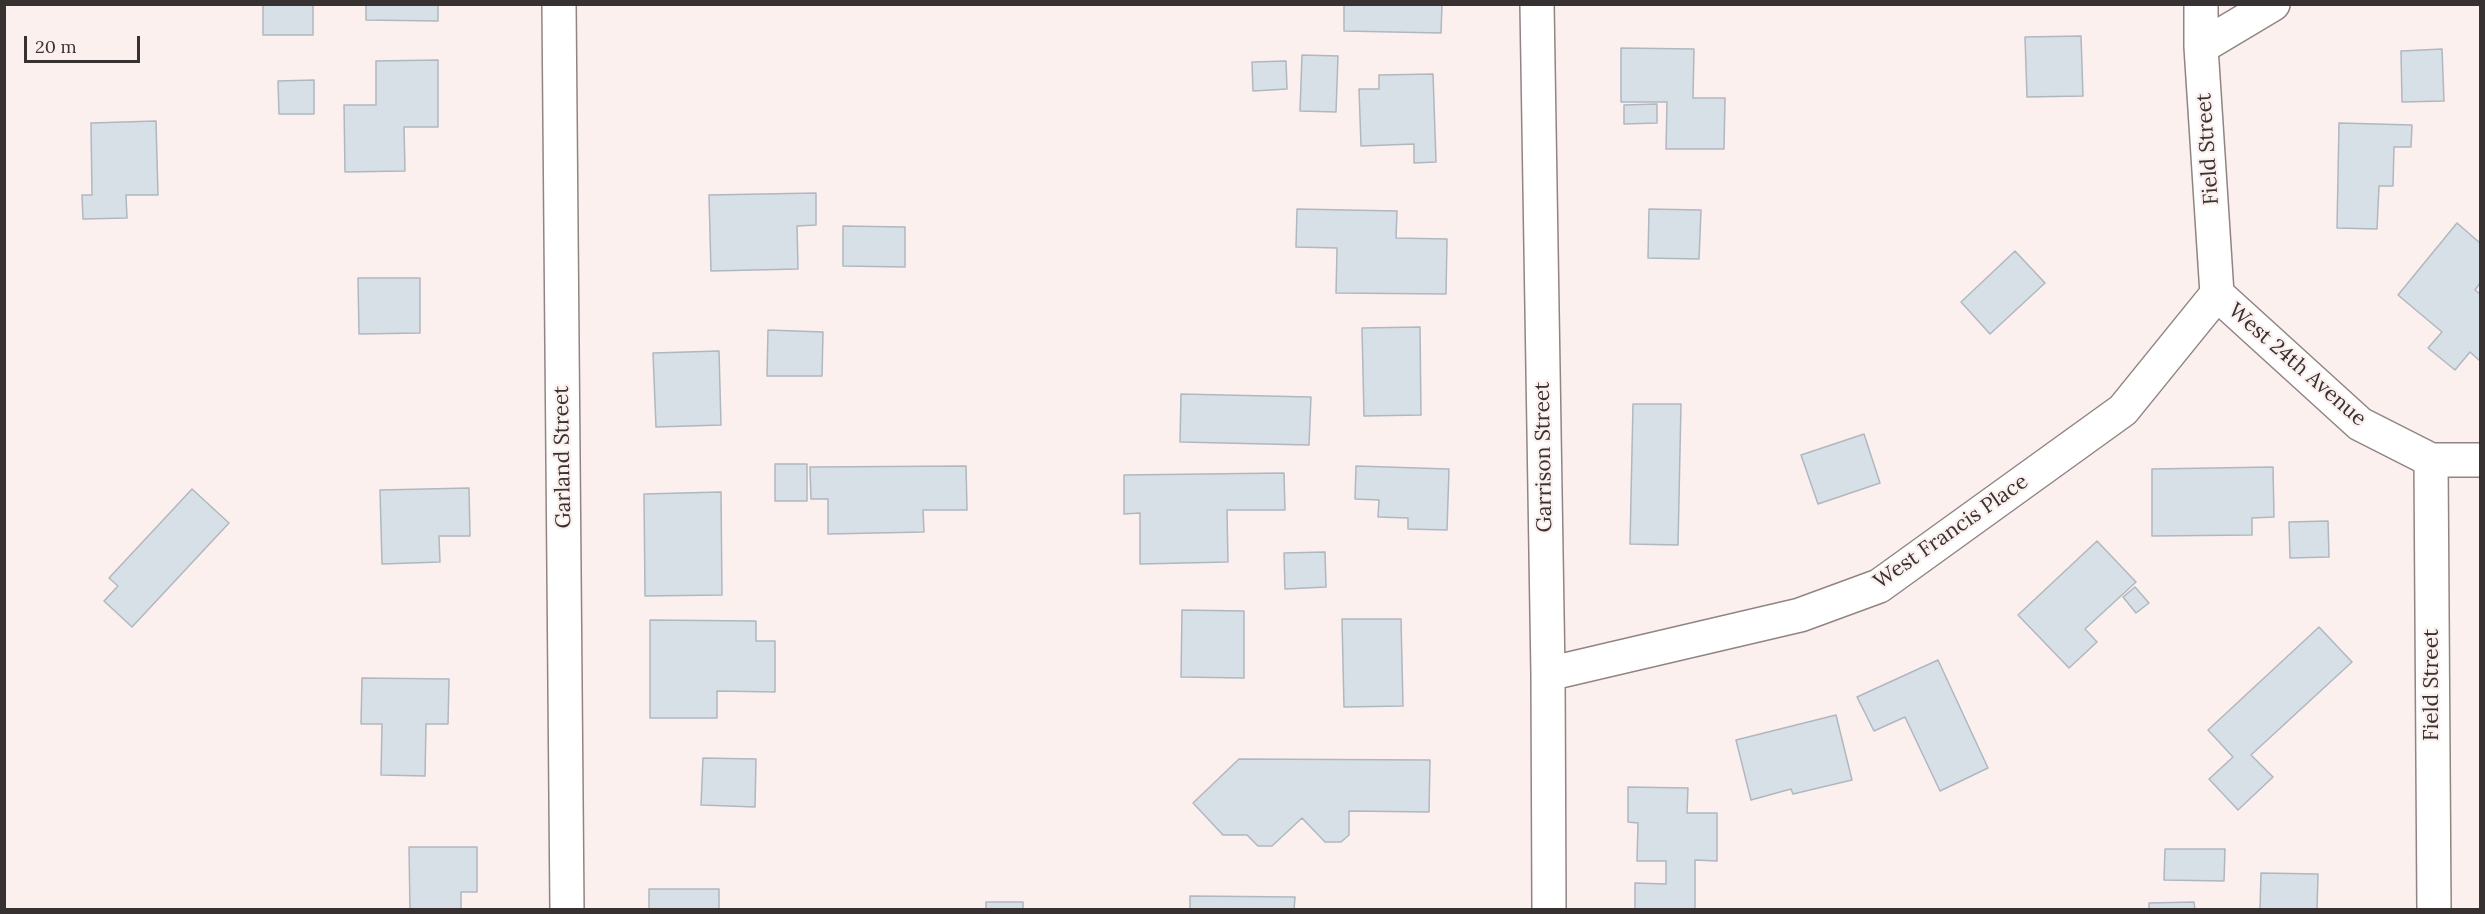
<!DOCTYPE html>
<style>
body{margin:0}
#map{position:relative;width:2485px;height:914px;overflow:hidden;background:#fcf0ee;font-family:Lora,serif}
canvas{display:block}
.frame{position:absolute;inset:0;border:6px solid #373231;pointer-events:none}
.scale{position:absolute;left:24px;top:36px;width:116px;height:27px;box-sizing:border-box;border:3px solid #373231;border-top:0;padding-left:8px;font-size:18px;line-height:21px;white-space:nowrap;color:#373231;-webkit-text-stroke:4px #fcf0ee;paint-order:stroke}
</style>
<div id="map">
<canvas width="2485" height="914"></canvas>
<div class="frame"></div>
<div class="scale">20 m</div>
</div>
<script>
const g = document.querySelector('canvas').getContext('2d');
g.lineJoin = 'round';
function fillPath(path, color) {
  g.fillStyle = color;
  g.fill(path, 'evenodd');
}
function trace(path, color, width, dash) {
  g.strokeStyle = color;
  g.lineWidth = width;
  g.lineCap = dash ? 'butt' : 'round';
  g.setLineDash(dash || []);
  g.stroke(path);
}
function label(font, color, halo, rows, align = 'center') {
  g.font = font + ' Lora,serif';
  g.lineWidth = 4.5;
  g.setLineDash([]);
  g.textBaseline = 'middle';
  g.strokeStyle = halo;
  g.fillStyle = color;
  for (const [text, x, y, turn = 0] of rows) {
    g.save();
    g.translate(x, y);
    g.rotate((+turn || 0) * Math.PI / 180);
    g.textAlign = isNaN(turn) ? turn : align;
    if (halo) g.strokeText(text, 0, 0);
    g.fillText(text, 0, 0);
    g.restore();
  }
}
const building = new Path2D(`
 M263,4H313V35H263Z
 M366,4H438V21L366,20Z
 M1344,4H1442L1441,33L1344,31Z
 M2081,36L2083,96L2027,97L2025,37Z
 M1621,48L1694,49L1693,98H1725L1724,149H1666L1667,102H1621Z
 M2442,49L2444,101L2402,102L2401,51Z
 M1302,55L1338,56L1336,112L1300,111Z
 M438,60V127H404L405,171L345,172L344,105H376V61Z
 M1286,61L1287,89L1253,91L1252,62Z
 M1433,74L1436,162L1414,163V144L1361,146L1359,89H1379V75Z
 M314,80V114H279L278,81Z
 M1657,104V123L1624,124V105Z
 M156,121L158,195H126L127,218L83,219L82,195H92L91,123Z
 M2339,123L2412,125L2411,147H2394L2393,186H2379L2377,229L2337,228Z
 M816,193V225L797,226L798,269L711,271L709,195Z
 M1297,209L1397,211L1396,238L1447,239L1446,294L1336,293L1337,248L1296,247Z
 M1649,209L1701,210L1699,259L1648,258Z
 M2457,223L2480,243V283L2475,290L2480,294V361L2470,352L2455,370L2428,348L2442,332L2398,295Z
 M843,226L905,227V267L843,266Z
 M2015,251L2045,283L1990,334L1961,302Z
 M358,278H420V333L359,334Z
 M1420,327L1421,415L1364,416L1362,328Z
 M768,330L823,332L822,376H767Z
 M719,351L721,425L656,427L653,353Z
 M1181,394L1311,397L1309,445L1180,442Z
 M1633,404H1681L1678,545L1630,544Z
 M1864,434L1880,483L1818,504L1801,455Z
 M775,464H807V501H775Z
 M966,466L967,510H923L924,532L828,534V499H811L810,467Z
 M1356,466L1449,469L1447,530L1408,529V518L1378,517L1379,500L1355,499Z
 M2273,467L2274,517L2252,518V535L2152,536V469Z
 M1284,473L1285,510H1227L1228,562L1140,564V513L1124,514V475Z
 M469,488L470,536H439L440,562L382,564L380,490Z
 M192,489L229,523L132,627L104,601L118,586L109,578Z
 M721,492L722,595L645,596L644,494Z
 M2328,521L2329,557L2290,558L2289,522Z
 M2097,541L2136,582L2085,629L2097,642L2069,668L2018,615Z
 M1325,552L1326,587L1285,589L1284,553Z
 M2135,587L2149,603L2136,613L2123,597Z
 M1182,610L1244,611V678L1181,677Z
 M1342,619H1401L1403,706L1344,707Z
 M650,620L756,621V641H775V692L717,691V718H650Z
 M2319,627L2352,662L2251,755L2273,777L2238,810L2209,779L2233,757L2208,730Z
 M1938,660L1988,768L1940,791L1905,717L1874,731L1857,697Z
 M362,678L449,679L448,724H426L425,776L381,775L382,724H361Z
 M1836,715L1852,780L1793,794L1791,789L1751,800L1736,740Z
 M703,758L756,759L755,807L701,805Z
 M1239,759L1430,760L1429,812L1349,811V835L1341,842H1325L1302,818L1272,846H1258L1247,835H1223L1193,803Z
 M1628,787L1688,788L1687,813H1717V861L1695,860V910H1635V883L1666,884V861H1637L1638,823L1628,822Z
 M409,847H477V892H461V910H410Z
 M2165,849H2225L2224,881L2164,880Z
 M2261,873L2318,874L2317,910H2260Z
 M649,889H719V910H649Z
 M1190,896L1295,897L1294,910H1190Z
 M986,902H1023V910H986Z
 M2194,902L2195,910H2149V903Z`);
fillPath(building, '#d8e0e7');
trace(building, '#b0b7bf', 1.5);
const street = new Path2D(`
 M559,4L567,910
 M1537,4L1548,674L1549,910
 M2201,4V47L2217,294
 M2201,47L2273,4
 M2217,294L2360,424L2431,460H2480
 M2431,460L2434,910
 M1548,674L1800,615L1879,586L2123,410L2217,294`);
trace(street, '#908583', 36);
trace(street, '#fff', 33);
label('21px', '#373231', '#fcf0ee', [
 ["Field Street",2208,149,-94],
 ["West 24th Avenue",2297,365,41],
 ["Garland Street",563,457,-91],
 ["Garrison Street",1544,457,-91],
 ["West Francis Place",1951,532,-35],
 ["Field Street",2432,685,-90]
]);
</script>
